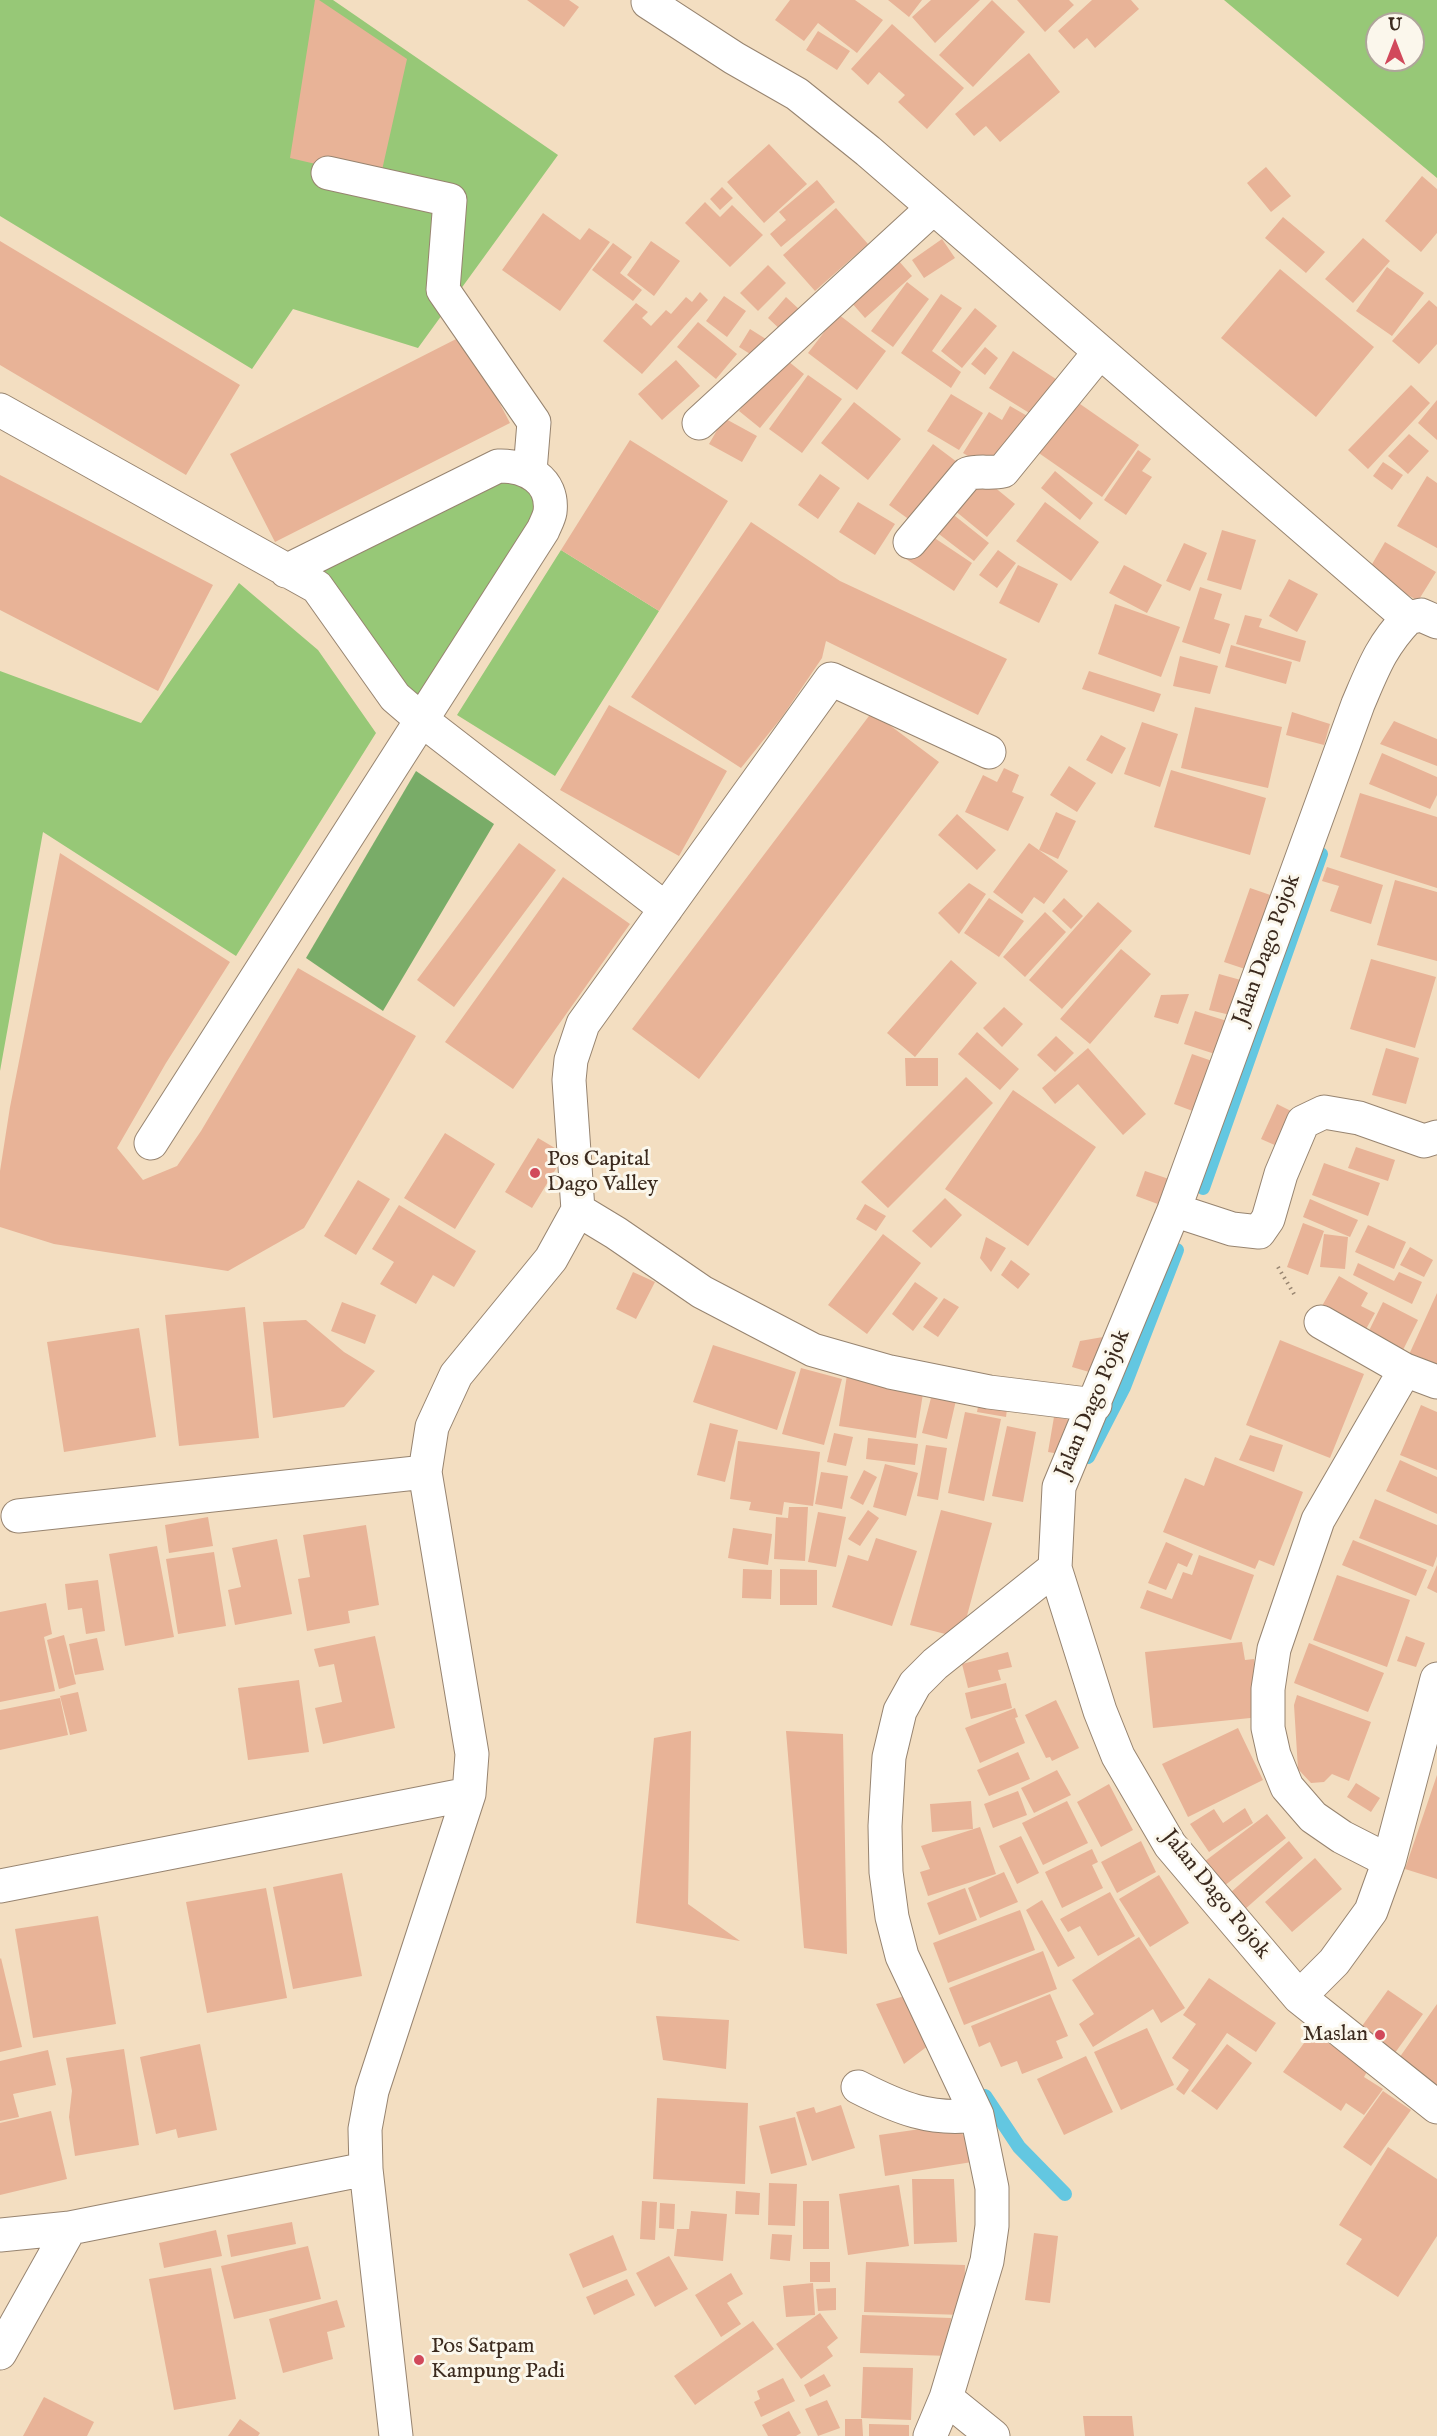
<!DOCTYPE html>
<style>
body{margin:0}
#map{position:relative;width:1437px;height:2436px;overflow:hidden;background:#f3dec1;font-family:"IM FELL English",serif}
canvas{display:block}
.north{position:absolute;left:1365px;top:12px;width:60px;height:60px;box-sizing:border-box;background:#fbf7ec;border:2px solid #aea59a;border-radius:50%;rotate:0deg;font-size:16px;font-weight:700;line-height:24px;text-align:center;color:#3b2a1e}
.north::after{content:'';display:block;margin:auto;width:21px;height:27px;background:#d1495b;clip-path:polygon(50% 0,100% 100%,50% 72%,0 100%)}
</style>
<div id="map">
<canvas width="1437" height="2436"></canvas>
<div class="north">U</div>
</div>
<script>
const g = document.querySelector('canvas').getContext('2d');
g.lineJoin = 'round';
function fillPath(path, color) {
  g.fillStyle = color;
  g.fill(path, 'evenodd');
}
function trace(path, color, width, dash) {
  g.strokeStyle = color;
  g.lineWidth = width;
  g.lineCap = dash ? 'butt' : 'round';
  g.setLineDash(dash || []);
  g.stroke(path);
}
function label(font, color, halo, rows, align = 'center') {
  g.font = font + ' "IM FELL English",serif';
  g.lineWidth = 6;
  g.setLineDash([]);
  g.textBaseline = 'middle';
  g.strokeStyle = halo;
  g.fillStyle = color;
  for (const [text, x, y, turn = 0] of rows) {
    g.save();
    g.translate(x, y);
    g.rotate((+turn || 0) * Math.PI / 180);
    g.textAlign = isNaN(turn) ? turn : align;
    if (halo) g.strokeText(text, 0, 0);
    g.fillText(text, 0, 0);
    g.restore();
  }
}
fillPath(new Path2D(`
 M0,0H333L558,155L418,348L293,309L252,369L0,216Z
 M1224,0H1437V178ZM1377,24H1413V60H1377Z
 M500,473L542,498L422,711L301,571Z
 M561,550L659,611L555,776L457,715Z
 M239,583L318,650L376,733L236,956L43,832L0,1071V671L141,723Z`), '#97c877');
fillPath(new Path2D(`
 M416,771L494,824L383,1011L306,958Z`), '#79ac68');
trace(new Path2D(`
 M1203,1188L1321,854
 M1088,1457L1124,1387L1177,1250
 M985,2096L1019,2147L1065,2194`), '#63c7e1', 14);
fillPath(new Path2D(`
 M315,0H319L407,59L380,179L290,158Z
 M527,0H569L579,7L564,27Z
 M790,0H855L883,20L857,53L818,23L804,41L775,20Z
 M888,0H922L909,17Z
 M931,0H980L935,43L912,17Z
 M992,0L1025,32L973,87L939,55Z
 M1017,0H1069L1074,5L1045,32Z
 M1092,0H1131L1139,9L1095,48L1087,38L1074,49L1058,31Z
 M892,24L964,88L927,129L898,102L905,95L879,72L868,85L851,69Z
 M818,31L850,51L837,70L806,50Z
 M1029,53L1060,92L1000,142L986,126L974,136L955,114Z
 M769,144L807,184L764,223L727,182Z
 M1266,167L1291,196L1271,212L1247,183Z
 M1422,176L1437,189V233L1421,252L1385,221Z
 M817,180L835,202L781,247L770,234L786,220L779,212Z
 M722,187L733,198L720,210L710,199Z
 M705,202L720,217L732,205L763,235L730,267L685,223Z
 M836,208L868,244L815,291L783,255Z
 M543,213L580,240L589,228L610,242L560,311L502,270Z
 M1283,217L1325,252L1306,273L1265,238Z
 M1363,238L1390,261L1353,303L1325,279Z
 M942,239L955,258L924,278L912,260Z
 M0,241L240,385L186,475L0,365Z
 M651,241L680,261L654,296L627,275Z
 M613,243L632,257L620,273L642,290L633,301L592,270Z
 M898,260L912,276L865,318L851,302Z
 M768,265L786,283L758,311L740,293Z
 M1387,267L1424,293L1392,336L1356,311Z
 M1280,269L1374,347L1316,417L1221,338Z
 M907,282L929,299L893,347L871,331Z
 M700,292L708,300L642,374L603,341L636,303L648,312L642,318L651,326L666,310L671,314L686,297L692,302Z
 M941,294L962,308L932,351L961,372L951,388L901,353Z
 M724,296L746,311L727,337L706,321Z
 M786,297L801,311L783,332L768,318Z
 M1429,300L1437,307V344L1419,364L1392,341Z
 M975,308L997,326L962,368L941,351Z
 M838,314L886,351L857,390L808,353Z
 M698,322L737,354L716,379L677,347Z
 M750,329L769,341L758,359L739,347Z
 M464,335L510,423L275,542L230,454Z
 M985,347L998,358L985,375L971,364Z
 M1013,351L1062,383L1039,419L989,388Z
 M783,357L804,374L760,428L739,411Z
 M676,360L700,386L662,420L638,394Z
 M808,375L842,399L802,453L769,429Z
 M1411,385L1430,403L1368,469L1348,450Z
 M951,394L983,413L959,450L927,431Z
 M1070,397L1139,445L1102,497L1033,449Z
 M1437,400V440L1418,423Z
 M854,402L901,439L868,480L821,443Z
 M1010,406L1029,417L995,472L963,453L989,412L1002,420Z
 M724,418L757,436L742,462L709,444Z
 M1409,434L1429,451L1408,474L1388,456Z
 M630,440L728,501L659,611L561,550Z
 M933,444L965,468L921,528L889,505Z
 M1138,450L1151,459L1142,471L1152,477L1126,515L1104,500Z
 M1383,462L1403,475L1392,490L1373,476Z
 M1055,471L1093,503L1080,520L1041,488Z
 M976,472L1015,504L987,537L948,505Z
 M820,474L840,488L818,519L798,505Z
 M0,475L213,585L158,691L0,610Z
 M1427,476L1437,483V548L1397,526Z
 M858,502L895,524L875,555L839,532Z
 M1045,502L1099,542L1071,581L1016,541Z
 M950,512L989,543L974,561L935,531Z
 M751,522L840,581L1007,659L978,715L826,641L822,658L782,717L741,768L631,697Z
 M1222,530L1256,540L1241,590L1207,580Z
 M924,531L972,563L954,591L906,559Z
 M1385,542L1436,572L1418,601L1368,571Z
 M1184,543L1207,553L1190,591L1166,581Z
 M998,550L1016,563L997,588L979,575Z
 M1018,565L1058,584L1039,623L999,603Z
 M1124,565L1162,585L1147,613L1109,593Z
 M1289,579L1318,594L1297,632L1269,616Z
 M1200,587L1222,594L1214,619L1230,624L1220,654L1182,642Z
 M1115,604L1180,627L1161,677L1098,654Z
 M1245,615L1262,619L1259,627L1306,641L1300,662L1236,644Z
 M1231,645L1292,662L1286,684L1225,667Z
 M1180,656L1218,666L1210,694L1173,686Z
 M1089,671L1161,694L1154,712L1082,689Z
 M609,705L727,771L679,856L560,790Z
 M1195,707L1282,727L1268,788L1181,768Z
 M872,712L939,762L699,1079L632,1029Z
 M1292,712L1330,724L1324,745L1286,735Z
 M1394,721L1437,739V766L1380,744Z
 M1142,722L1178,734L1160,787L1124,774Z
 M1101,735L1126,748L1112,774L1086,760Z
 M1382,753L1437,777V795L1430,809L1369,784Z
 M1069,766L1096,783L1077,812L1050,795Z
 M1004,768L1019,775L1012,792L1024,797L1008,831L965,812L983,775L997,782Z
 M1171,770L1266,798L1250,855L1154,827Z
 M1360,793L1437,817V888L1340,857Z
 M1056,812L1076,821L1058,859L1039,850Z
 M957,814L996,850L977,870L938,835Z
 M519,843L556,870L454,1007L417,980Z
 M1029,843L1068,871L1044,904L1034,897L1022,914L993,892Z
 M60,853L230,962L166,1063L117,1148L143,1180L177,1166L201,1131L298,968L416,1036L304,1228L228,1271L54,1244L0,1227V1171L10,1107Z
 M1327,867L1383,885L1371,924L1330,911L1339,886L1322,881Z
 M563,877L630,924L513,1089L445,1042Z
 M1395,880L1437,892V961L1377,945Z
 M969,883L986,894L959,934L938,913Z
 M1250,888L1279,898L1254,972L1224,962Z
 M989,898L1024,921L999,957L964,933Z
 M1064,898L1083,916L1071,929L1052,911Z
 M1098,902L1132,931L1062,1009L1029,980Z
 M1045,912L1066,932L1025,977L1003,957Z
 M1121,949L1151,974L1090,1044L1060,1019Z
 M1371,959L1436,977L1415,1048L1350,1029Z
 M951,960L977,983L915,1057L887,1033Z
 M1219,974L1248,982L1239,1017L1209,1010Z
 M1189,994L1178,1024L1154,1017L1161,995Z
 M1004,1007L1023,1024L1002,1047L983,1028Z
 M1195,1011L1227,1021L1215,1054L1184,1044Z
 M977,1032L1019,1069L1000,1090L958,1054Z
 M1056,1036L1074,1053L1055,1072L1037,1055Z
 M1088,1048L1146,1114L1123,1135L1078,1084L1055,1104L1042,1088Z
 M1386,1048L1419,1058L1406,1104L1372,1095Z
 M1192,1054L1215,1062L1198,1113L1174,1104Z
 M905,1058H938V1086H906Z
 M966,1077L993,1103L888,1208L861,1182Z
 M1013,1090L1096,1147L1028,1246L945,1189Z
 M1277,1104L1301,1116L1286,1150L1261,1139Z
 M445,1133L495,1164L455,1229L404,1198Z
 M538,1138L565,1154L532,1208L505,1192Z
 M1356,1147L1395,1160L1388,1181L1348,1168Z
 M1324,1163L1380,1183L1368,1216L1312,1195Z
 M1145,1171L1175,1181L1166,1207L1136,1196Z
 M358,1180L390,1199L356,1255L324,1236Z
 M945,1198L962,1215L931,1248L912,1231Z
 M1310,1199L1358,1220L1350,1237L1303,1217Z
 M865,1204L886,1216L876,1231L856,1219Z
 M399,1205L476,1251L454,1287L433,1275L416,1304L380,1284L394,1262L372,1249Z
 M1303,1223L1324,1231L1308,1275L1287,1267Z
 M1368,1225L1406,1242L1394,1269L1355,1252Z
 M883,1234L921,1263L867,1334L828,1305Z
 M1324,1234L1348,1237L1345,1269L1320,1267Z
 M986,1237L1006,1248L991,1272L980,1258Z
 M1410,1247L1433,1260L1424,1277L1400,1265Z
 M1011,1260L1030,1274L1018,1289L1001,1275Z
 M1358,1263L1394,1281L1399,1272L1422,1282L1412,1304L1353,1275Z
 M633,1272L655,1282L636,1319L616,1309Z
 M1339,1276L1368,1293L1361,1306L1375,1313L1361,1338L1318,1313Z
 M915,1282L938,1298L913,1331L892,1314Z
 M1437,1293V1372L1407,1359Z
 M944,1298L959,1307L938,1337L923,1327Z
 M342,1302L376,1315L365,1344L331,1331Z
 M1383,1302L1418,1320L1398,1360L1363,1343Z
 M245,1307L259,1438L179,1446L165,1315Z
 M306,1320L344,1352L375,1371L344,1407L273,1418L263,1322Z
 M139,1328L156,1437L64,1452L47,1342Z
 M1103,1337L1096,1374L1072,1367L1080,1341Z
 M1280,1340L1364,1374L1330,1458L1246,1425Z
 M713,1345L796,1372L777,1430L693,1402Z
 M801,1368L842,1379L824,1445L782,1434Z
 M847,1375L924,1387L916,1438L839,1426Z
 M933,1390L957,1396L947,1439L922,1433Z
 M980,1396L1008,1401L1006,1417L977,1412Z
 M1421,1405L1437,1412V1470L1400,1455Z
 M965,1412L1001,1419L984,1501L948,1493Z
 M1054,1417L1077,1421L1071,1456L1048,1452Z
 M710,1423L738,1430L725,1482L697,1475Z
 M1007,1426L1036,1432L1023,1502L992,1496Z
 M834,1433L853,1437L846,1466L827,1462Z
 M1250,1435L1283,1445L1274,1472L1239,1460Z
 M868,1438L918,1444L915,1465L866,1459Z
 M738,1441L820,1452L813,1506L784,1502L782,1515L749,1510L751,1502L730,1499Z
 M926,1445L947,1448L938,1500L917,1496Z
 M1215,1457L1303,1492L1274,1566L1259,1560L1255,1569L1163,1532L1185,1478L1204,1486Z
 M1400,1460L1437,1477V1514L1386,1491Z
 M885,1464L918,1473L906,1516L873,1507Z
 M864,1470L877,1477L863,1505L850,1498Z
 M821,1472L848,1476L842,1509L815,1504Z
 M1375,1499L1437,1525V1556L1433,1567L1359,1538Z
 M789,1507H808L805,1561L774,1559L776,1517L788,1518Z
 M868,1510L879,1518L860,1546L848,1539Z
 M941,1510L992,1523L961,1638L910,1625Z
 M818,1512L846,1517L836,1567L808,1562Z
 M208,1517L213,1546L169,1553L165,1525Z
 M366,1525L379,1605L348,1611L350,1623L307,1631L298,1579L310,1577L303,1535Z
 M733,1528L772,1534L768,1565L728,1558Z
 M876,1538L917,1551L892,1626L832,1607L848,1555L868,1561Z
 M277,1539L292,1614L235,1625L228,1590L241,1587L232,1548Z
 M1353,1540L1427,1570L1416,1596L1342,1565Z
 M1166,1542L1193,1554L1187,1567L1178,1563L1166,1590L1148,1583Z
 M157,1546L174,1637L125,1646L109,1554Z
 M214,1552L226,1626L178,1634L166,1559Z
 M1199,1555L1254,1575L1231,1640L1140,1608L1147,1590L1172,1599L1183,1572L1192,1575Z
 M1437,1565V1593L1427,1588Z
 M743,1569L772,1570L771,1599L742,1598Z
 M780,1569L817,1570V1605H780Z
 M1337,1575L1410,1600L1387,1667L1313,1640Z
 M98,1580L105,1631L86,1634L82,1608L68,1610L65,1584Z
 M46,1603L52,1634L44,1637L55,1691L0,1702V1612Z
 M64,1635L76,1684L59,1689L47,1640Z
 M375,1636L395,1728L323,1744L315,1708L342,1702L334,1664L319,1667L314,1649Z
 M1406,1636L1425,1643L1416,1667L1397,1661Z
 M97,1638L104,1670L75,1675L69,1644Z
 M1242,1642L1245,1660L1254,1659L1260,1717L1153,1728L1145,1652Z
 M1309,1643L1384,1673L1368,1712L1294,1683Z
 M1008,1652L1012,1667L998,1670L1001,1680L968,1688L962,1664Z
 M299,1680L309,1752L248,1760L238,1688Z
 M1006,1683L1012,1708L971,1719L965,1693Z
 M78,1692L87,1731L70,1735L60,1696Z
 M1297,1695L1371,1722L1349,1781L1332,1774L1324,1782L1311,1783L1298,1769L1294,1705Z
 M60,1698L68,1735L0,1750V1710Z
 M1056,1700L1079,1748L1052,1761L1050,1757L1046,1758L1025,1715Z
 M1015,1708L1018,1717L1015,1718L1025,1743L980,1763L965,1728Z
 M1238,1728L1263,1780L1188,1817L1162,1764Z
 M691,1731L688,1904L740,1941L636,1923L654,1738Z
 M786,1731L843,1734L847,1954L804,1948Z
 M1018,1752L1030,1779L989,1796L977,1770Z
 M1057,1770L1071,1795L1034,1813L1021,1788Z
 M1437,1775V1879L1405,1869Z
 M1356,1783L1380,1798L1371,1812L1347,1797Z
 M1109,1784L1133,1830L1101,1847L1077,1802Z
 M1018,1791L1027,1815L993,1828L984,1804Z
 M971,1801L973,1829L932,1832L930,1804Z
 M1067,1801L1088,1843L1043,1865L1022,1823Z
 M1245,1808L1253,1823L1209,1852L1190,1824L1214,1809L1223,1823Z
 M1267,1814L1286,1838L1215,1893L1196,1868Z
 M980,1827L996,1874L928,1896L920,1872L930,1869L921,1846Z
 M1021,1836L1039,1873L1017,1884L999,1846Z
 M1141,1841L1156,1872L1117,1893L1101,1862Z
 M1289,1841L1303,1858L1244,1910L1230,1893Z
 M1092,1849L1098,1862L1092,1865L1103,1888L1062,1908L1045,1872Z
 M1315,1858L1342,1889L1292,1932L1265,1902Z
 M1004,1872L1018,1902L980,1918L968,1888Z
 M342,1873L362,1976L293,1989L273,1887Z
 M1159,1875L1189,1923L1150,1947L1119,1899Z
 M266,1888L287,1998L207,2013L186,1902Z
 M965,1888L977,1920L939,1935L927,1903Z
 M1110,1892L1135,1936L1098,1956L1080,1926L1068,1932L1060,1919Z
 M1042,1900L1075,1958L1058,1967L1026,1910Z
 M1020,1910L1035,1950L948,1983L933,1943Z
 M98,1916L116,2024L33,2038L15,1929Z
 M1139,1937L1185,2008L1161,2023L1153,2009L1093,2047L1079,2024L1094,2014L1072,1980Z
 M1043,1951L1057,1989L964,2025L949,1988Z
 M1,1958L22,2047L0,2052V1959Z
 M1209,1978L1276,2023L1256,2052L1227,2033L1184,2095L1176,2089L1189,2070L1172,2058L1196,2024L1183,2015Z
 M1388,1990L1423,2014L1392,2057L1357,2033Z
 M912,1994L933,2042L904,2064L876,2004Z
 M1050,1994L1068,2036L1056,2041L1063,2058L1022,2074L1017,2061L1001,2067L990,2042L979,2047L971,2026Z
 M1437,2004V2089L1397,2061Z
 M656,2016L729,2020L726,2069L663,2060Z
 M1147,2028L1174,2085L1121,2110L1094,2052Z
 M1312,2032L1368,2070L1364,2077L1383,2089L1364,2115L1346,2103L1341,2111L1283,2072Z
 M200,2044L217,2130L178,2138L176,2129L156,2134L140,2057Z
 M1227,2044L1252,2063L1217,2110L1191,2091Z
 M124,2049L139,2145L75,2156L69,2117L72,2091L66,2058Z
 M48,2050L56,2085L13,2094L19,2117L0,2121V2061Z
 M1086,2056L1113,2112L1064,2135L1037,2079Z
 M1383,2091L1411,2110L1371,2166L1343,2147Z
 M657,2098L748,2103L745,2184L653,2179Z
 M841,2105L855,2148L812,2161L796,2112L814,2107L816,2113Z
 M51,2111L67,2179L0,2195V2123Z
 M795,2117L807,2165L771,2174L759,2126Z
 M955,2124L969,2143L972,2162L885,2176L879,2135Z
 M1388,2147L1437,2179V2236L1398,2297L1346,2264L1362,2239L1339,2225Z
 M912,2179H954L957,2242L914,2244Z
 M769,2183L797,2184L795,2226L768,2225Z
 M899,2185L909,2246L848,2255L839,2194Z
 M736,2191L760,2193L759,2215L735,2214Z
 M642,2201L657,2202L655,2240L640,2239Z
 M803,2201H829V2249H803Z
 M660,2203L675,2204L674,2229L659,2228Z
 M691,2211L727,2214L723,2261L674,2256L677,2229H689Z
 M292,2222L296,2244L231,2257L227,2235Z
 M216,2230L222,2256L164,2268L159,2243Z
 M1034,2233L1058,2236L1050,2303L1025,2300Z
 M772,2234L792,2235L790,2261L770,2259Z
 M613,2235L627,2270L583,2288L569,2254Z
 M308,2246L321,2299L234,2319L221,2266Z
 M669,2256L688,2289L655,2307L636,2273Z
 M810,2262H830V2282H810Z
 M866,2262L965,2265L964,2315L864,2312Z
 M211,2268L236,2399L174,2410L149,2279Z
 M731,2273L743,2294L727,2303L741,2324L721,2337L695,2295Z
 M627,2279L635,2295L594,2315L586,2297Z
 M813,2283L815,2315L786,2317L783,2286Z
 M836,2288V2310L818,2311L816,2289Z
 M337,2300L345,2327L327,2332L333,2359L283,2373L269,2319Z
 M820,2313L838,2338L827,2347L833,2356L801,2379L776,2344Z
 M862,2315L951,2318L949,2356L860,2353Z
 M753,2321L774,2349L695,2405L674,2376Z
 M863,2367L913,2368L911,2420L861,2418Z
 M824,2374L831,2386L810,2397L804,2385Z
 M783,2378L795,2401L761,2417L754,2402L760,2399L757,2391Z
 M44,2397L94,2422L87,2436H23Z
 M827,2400L840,2428L818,2436L805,2409Z
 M789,2411L801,2433L796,2436H768L762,2425Z
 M1083,2416H1132L1134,2436H1085Z
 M240,2419L260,2433L258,2436H228Z
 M845,2419H862L863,2436H845Z
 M869,2424L909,2425V2436H869Z`), '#e8b397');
const minor = new Path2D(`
 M648,2L734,58L797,94L868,151L1408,618
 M328,173L450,200L443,290L534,422L530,471
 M0,410L317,587L395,697L423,721L666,909
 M699,423L933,208
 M910,542L967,474C979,470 990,474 1003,471L1099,353
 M1408,618C1381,646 1373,669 1358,704L1174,1210L1059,1487L1055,1568L1100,1711L1118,1756L1170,1845L1299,1997L1437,2107
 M1408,618L1421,615L1437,622
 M151,1143L543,530C545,525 549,518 550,512C554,480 526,465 498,466L286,571
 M578,1210L616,1233L702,1292L813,1350L890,1372L989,1392L1095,1405
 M1174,1210L1232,1229L1259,1232L1268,1219L1281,1174L1303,1122L1324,1112L1359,1118L1424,1141L1437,1137
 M1321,1322L1405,1370L1437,1382
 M18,1516L425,1472
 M1389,1861L1342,1837L1313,1817L1287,1787L1274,1755L1268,1728V1689L1274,1649L1318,1520L1405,1370
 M0,1886L469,1794
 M1299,1997L1334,1962L1371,1911L1389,1861L1437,1679
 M858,2087C899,2108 930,2121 977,2115
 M0,2235L70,2228L366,2169
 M0,2353L70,2228
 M946,2398L993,2436
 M396,2436L366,2169L365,2129L372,2091L469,1794L472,1754L425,1472L432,1427L456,1375L551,1259L578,1210L569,1080L571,1060L583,1024L831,679L989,752
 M930,2436L946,2398L987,2261L992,2226V2188L977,2115L902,1956L892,1917L886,1872L885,1826L889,1757L900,1711L915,1684L935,1664L1055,1568`);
trace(minor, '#978470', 35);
trace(new Path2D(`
 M1278,1267L1294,1294`), '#978470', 4, [1.5, 4.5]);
trace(minor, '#fff', 33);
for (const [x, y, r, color] of [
 [535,1173,6,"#d1495b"],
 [1380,2035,6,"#d1495b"],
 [419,2360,6,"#d1495b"]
]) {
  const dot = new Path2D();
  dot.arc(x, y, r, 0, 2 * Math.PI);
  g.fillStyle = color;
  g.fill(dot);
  trace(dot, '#fbf7ec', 2);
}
label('22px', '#3b2a1e', '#fbf7ec', [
 ["Jalan Dago Pojok",1268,950,-70],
 ["Jalan Dago Pojok",1094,1404,-67],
 ["Jalan Dago Pojok",1215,1895,51]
]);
label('22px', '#3b2a1e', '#fbf7ec', [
 ["Pos Capital",547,1160],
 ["Dago Valley",547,1185],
 ["Maslan",1368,2035,"right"],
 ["Pos Satpam",431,2347],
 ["Kampung Padi",431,2372]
], 'left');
</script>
